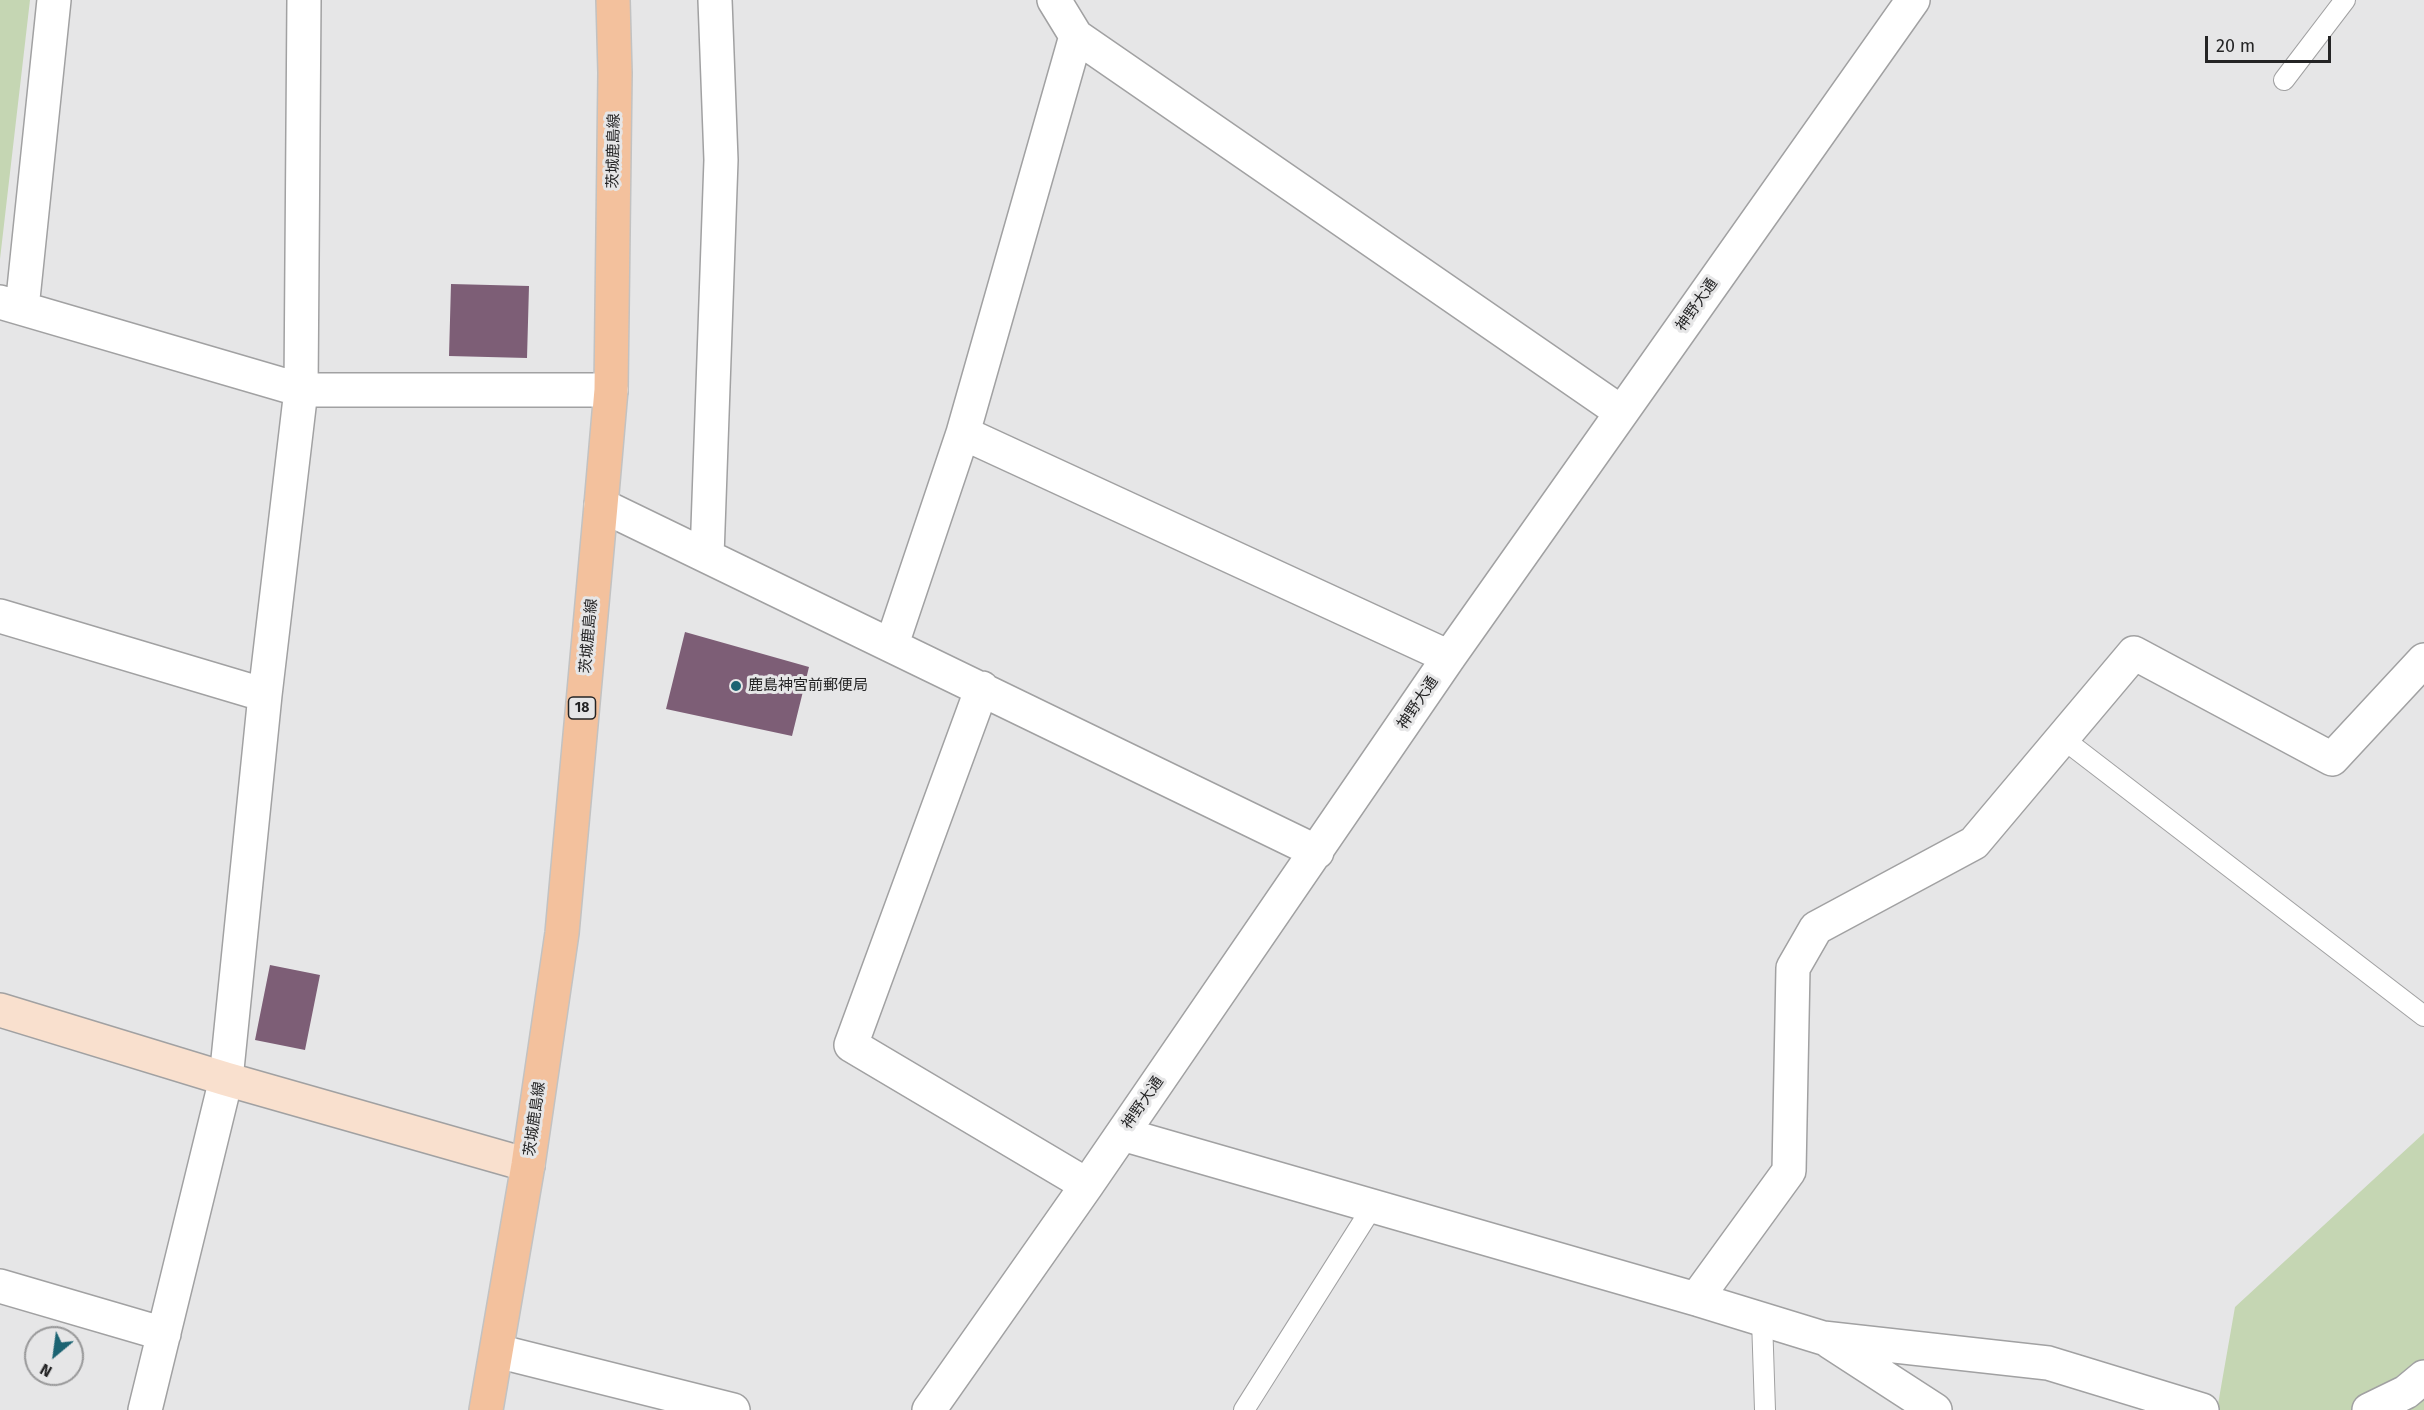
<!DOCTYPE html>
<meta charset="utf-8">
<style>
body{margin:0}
#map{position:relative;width:2424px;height:1410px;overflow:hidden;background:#e6e6e7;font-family:"Fira Sans",sans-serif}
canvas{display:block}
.north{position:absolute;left:24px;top:1326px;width:60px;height:60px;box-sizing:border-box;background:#e6e6e7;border:2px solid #989899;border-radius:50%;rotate:209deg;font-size:16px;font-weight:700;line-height:24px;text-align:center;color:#242425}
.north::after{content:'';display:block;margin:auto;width:21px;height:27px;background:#1b6372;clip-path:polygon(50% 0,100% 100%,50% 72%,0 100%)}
.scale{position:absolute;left:2205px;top:36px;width:126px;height:27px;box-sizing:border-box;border:3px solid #242425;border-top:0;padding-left:8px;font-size:18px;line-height:21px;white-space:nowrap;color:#242425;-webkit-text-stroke:4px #e6e6e7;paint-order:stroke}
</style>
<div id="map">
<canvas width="2424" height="1410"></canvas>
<div class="north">N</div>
<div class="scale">20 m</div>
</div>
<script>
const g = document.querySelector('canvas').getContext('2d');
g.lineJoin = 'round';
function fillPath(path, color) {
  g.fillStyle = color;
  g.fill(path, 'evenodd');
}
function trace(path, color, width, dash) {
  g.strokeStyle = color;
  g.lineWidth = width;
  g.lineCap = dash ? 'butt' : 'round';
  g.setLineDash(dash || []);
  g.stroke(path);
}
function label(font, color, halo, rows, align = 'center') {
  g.font = font + ' "Fira Sans","Noto Sans JP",sans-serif';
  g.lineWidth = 6;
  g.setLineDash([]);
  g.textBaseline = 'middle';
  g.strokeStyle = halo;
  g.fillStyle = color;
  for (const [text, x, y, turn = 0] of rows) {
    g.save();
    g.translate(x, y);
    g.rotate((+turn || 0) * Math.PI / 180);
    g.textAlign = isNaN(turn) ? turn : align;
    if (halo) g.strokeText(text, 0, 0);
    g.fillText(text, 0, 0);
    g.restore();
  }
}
fillPath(new Path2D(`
 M0,0H30L0,259Z
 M2424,1133V1410H2217L2235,1307Z`), '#c5d6b3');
fillPath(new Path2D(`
 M451,284L529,286L527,358L449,356Z
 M685,632L809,667L792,736L666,709Z
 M270,965L320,975L305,1050L255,1040Z`), '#7d5e76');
const lane = new Path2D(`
 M2284,80L2345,0
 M2062,738L2424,1016
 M1762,1319L1765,1410
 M1244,1410L1373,1206`);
const street = new Path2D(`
 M1054,0L1076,36
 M0,302L301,390H611
 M22,308L54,0
 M963,433L1449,657
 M601,505L1317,852
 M707,556L721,160L715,0
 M0,616L265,695
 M892,644L963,433L1076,36L1621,412
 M982,688L851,1045L1087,1185
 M1122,1134L1696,1299L1823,1338L2048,1363L2202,1410
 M0,1286L164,1334
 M1696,1299L1789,1171L1793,968L1816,928L1974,843L2134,653L2332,759L2424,660
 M1830,1342L1935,1410
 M497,1351L733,1410
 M145,1410L226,1079L265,695L301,390L304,0
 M929,1410L1087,1185L1449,657L1913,0
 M2369,1410L2406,1392L2424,1377`);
const secondary = new Path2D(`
 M0,1010L226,1079L528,1165`);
const primary = new Path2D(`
 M486,1410L528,1165L562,933L601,505L611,390L615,73L613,0`);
trace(lane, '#a1a1a2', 22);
trace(street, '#a1a1a2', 36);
trace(secondary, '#a1a1a2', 36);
trace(primary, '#c2c2c2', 36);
trace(lane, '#fff', 20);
trace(street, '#fff', 33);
trace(secondary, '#f9e0ce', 33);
trace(primary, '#f3c19d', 33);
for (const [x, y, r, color] of [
 [736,686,6,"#1b6372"]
]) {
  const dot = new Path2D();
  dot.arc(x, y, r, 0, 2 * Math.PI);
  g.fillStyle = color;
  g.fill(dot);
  trace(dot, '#e6e6e7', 2);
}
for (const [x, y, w] of [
 [582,708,27]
]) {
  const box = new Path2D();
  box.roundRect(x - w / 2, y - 11, w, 22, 4.5);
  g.fillStyle = '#e6e6e7';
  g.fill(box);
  trace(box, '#242425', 1.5);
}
label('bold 14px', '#242425', null, [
 ["18",582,708]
]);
label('15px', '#242425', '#e6e6e7', [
 ["茨城鹿島線",614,151,-89],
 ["神野大通",1697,305,-55],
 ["茨城鹿島線",589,636,-85],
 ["神野大通",1418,703,-56],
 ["神野大通",1143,1103,-55],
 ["茨城鹿島線",535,1119,-82]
]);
label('15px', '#242425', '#e6e6e7', [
 ["鹿島神宮前郵便局",748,686]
], 'left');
</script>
